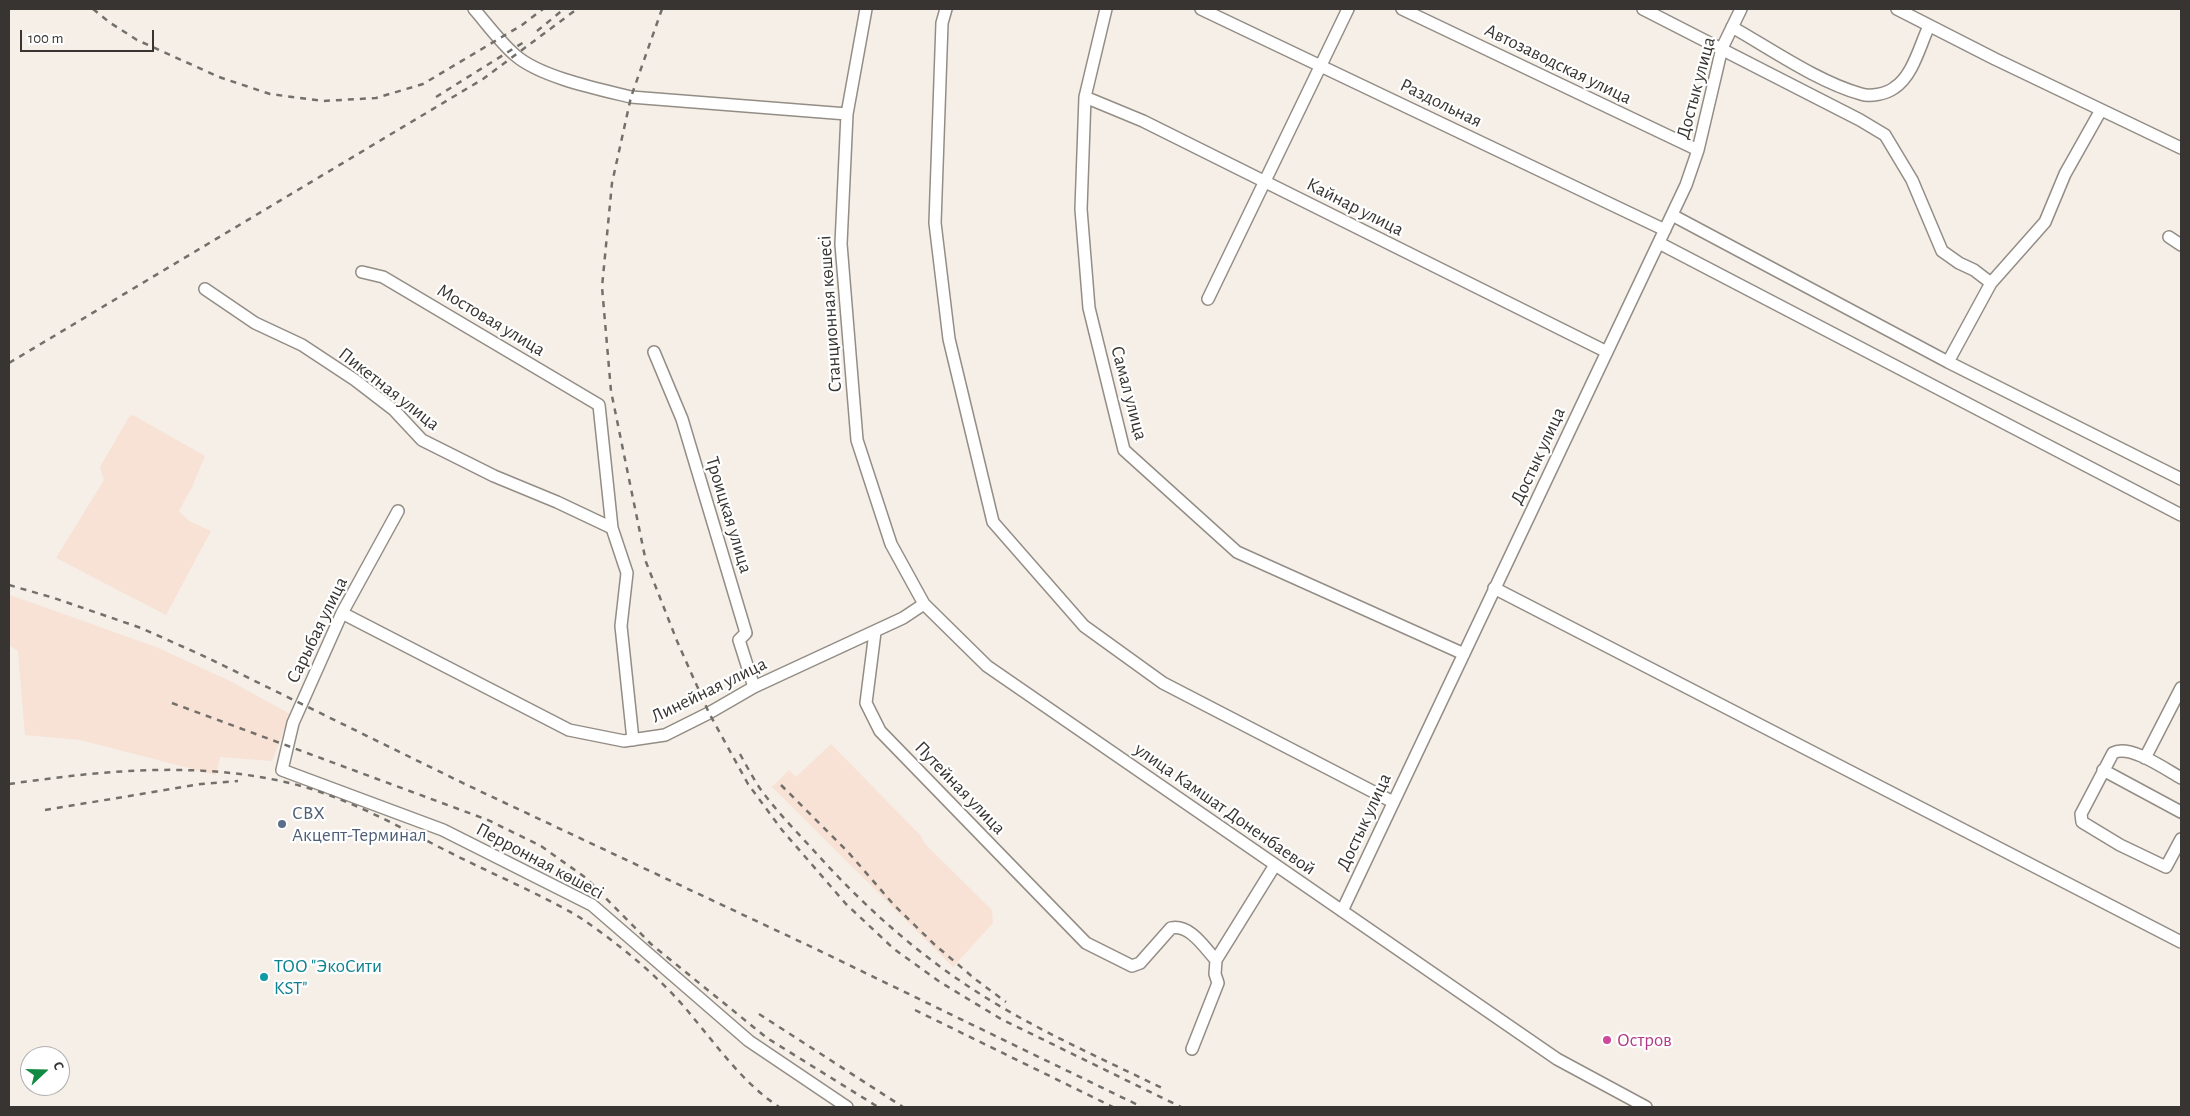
<!DOCTYPE html>
<meta charset="utf-8">
<style>
body{margin:0}
#map{position:relative;width:2190px;height:1116px;overflow:hidden;background:#f5efe7;font-family:"Alegreya Sans",sans-serif}
canvas{display:block}
.frame{position:absolute;inset:0;border:10px solid #373431;pointer-events:none}
.north{position:absolute;left:20px;top:1046px;width:50px;height:50px;box-sizing:border-box;background:#fff;border:1px solid #afaead;border-radius:50%;rotate:69deg;font-size:14px;font-weight:700;line-height:20px;text-align:center;color:#373431}
.north::after{content:'';display:block;margin:auto;width:18px;height:22px;background:#128a44;clip-path:polygon(50% 0,100% 100%,50% 72%,0 100%)}
.scale{position:absolute;left:20px;top:30px;width:134px;height:22px;box-sizing:border-box;border:2px solid #373431;border-top:0;padding-left:6px;font-size:15px;line-height:18px;white-space:nowrap;color:#373431;-webkit-text-stroke:4px #fff;paint-order:stroke}
</style>
<div id="map">
<canvas width="2190" height="1116"></canvas>
<div class="frame"></div>
<div class="north">С</div>
<div class="scale">100 m</div>
</div>
<script>
const g = document.querySelector('canvas').getContext('2d');
g.lineJoin = 'round';
function fillPath(path, color) {
  g.fillStyle = color;
  g.fill(path, 'evenodd');
}
function trace(path, color, width, dash) {
  g.strokeStyle = color;
  g.lineWidth = width;
  g.lineCap = dash ? 'butt' : 'round';
  g.setLineDash(dash || []);
  g.stroke(path);
}
function label(font, color, halo, rows, align = 'center') {
  g.font = font + ' "Alegreya Sans",sans-serif';
  g.lineWidth = 4.5;
  g.setLineDash([]);
  g.textBaseline = 'middle';
  g.strokeStyle = halo;
  g.fillStyle = color;
  for (const [text, x, y, turn = 0] of rows) {
    g.save();
    g.translate(x, y);
    g.rotate((+turn || 0) * Math.PI / 180);
    g.textAlign = isNaN(turn) ? turn : align;
    if (halo) g.strokeText(text, 0, 0);
    g.fillText(text, 0, 0);
    g.restore();
  }
}
fillPath(new Path2D(`
 M133,415L205,456L192,487L179,511L189,521L211,531L166,615L56,558L104,480L100,467L129,417Z
 M10,595L156,647L230,681L290,714L272,761L220,757L216,775L80,740L25,735L18,651L9,645Z
 M831,744L921,836L925,844L992,910L993,923L953,967L772,787L789,770L796,777Z`), '#f8e1d5');
const minor = new Path2D(`
 M474,9C487,24 500,42 515,55C540,77 598,89 631,97L847,114
 M866,9L847,114L841,244L857,440L891,544L924,604L987,666L1557,1059L1646,1107
 M946,9L942,23L935,223L949,339L993,522L1084,626L1163,683L1393,802
 M1106,9L1085,97L1081,209L1089,308L1124,450L1237,552L1464,654
 M1201,9L1665,230
 M1402,9L1698,150
 M1643,9L1860,120L1885,135L1912,180L1942,251L1959,263L1974,270L1991,283
 M1897,9L1995,59L2181,148
 M1732,27C1771,49 1818,82 1861,94C1870,97 1886,94 1894,88C1913,76 1920,45 1929,26
 M1085,97L1143,121L1607,352
 M1672,215L1948,362L2181,479
 M2169,237L2181,245
 M1659,243L2181,515
 M362,272L383,277L599,405L612,528L627,573L621,626L633,740
 M205,289L255,323L302,345L355,380L394,410L422,440L494,476L557,502L612,528
 M1208,299L1348,9
 M654,352L682,419L746,633L739,640L754,687
 M1948,362L1991,283L2045,222L2065,174L2101,110
 M398,511L342,613L293,723L282,770L443,830L592,905L749,1041L847,1107
 M1494,588L2181,942
 M342,613L569,730L624,741L665,735L709,713L754,687L903,618L924,604
 M875,632L866,703L880,731L1086,943L1132,966L1140,963L1171,928C1190,924 1204,947 1216,960
 M2145,758L2181,688
 M2103,770L2181,812
 M2181,778C2165,769 2130,744 2113,753L2081,814L2082,822L2120,845L2166,867L2181,839
 M1342,911L1686,185L1698,150L1722,48L1741,9
 M1192,1049L1218,983L1215,974L1216,960L1275,865`);
trace(minor, '#938d86', 14);
trace(minor, '#fff', 11);
trace(new Path2D(`
 M93,9L109,22L137,40L219,77L270,94L323,101L376,98L423,84L522,25L543,9
 M662,9L631,97L612,183L602,287L611,391L646,562L677,641L709,713L748,784L782,830L846,904L894,949L940,982L1001,1019L1181,1107
 M537,31L564,9
 M436,97L524,42
 M9,363L483,79L577,9
 M9,585L54,598L141,628L208,658L469,786L818,950L1142,1107
 M172,703L488,820L541,846L586,878L651,944L767,1038L878,1107
 M740,754C746,765 752,776 759,787C776,811 797,832 816,853C870,913 929,964 998,1005C1052,1037 1109,1062 1164,1089
 M9,784C100,771 194,761 285,782C349,796 409,833 467,861C500,877 534,892 567,910C586,920 617,944 635,959C654,975 675,995 691,1015C718,1047 743,1083 779,1107
 M781,785L848,852L894,905L934,944L975,979L1006,1002
 M45,810L201,784L238,781
 M915,1010L1113,1107
 M759,1014L903,1107`), '#73706b', 2.5, [6, 6]);
for (const [x, y, r, color] of [
 [282,824,5,"#5c6f8a"],
 [264,977,5,"#0f9aa8"],
 [1607,1040,5,"#d1479c"]
]) {
  const dot = new Path2D();
  dot.arc(x, y, r, 0, 2 * Math.PI);
  g.fillStyle = color;
  g.fill(dot);
  trace(dot, '#fff', 2);
}
label('19px', '#373431', '#fff', [
 ["Автозаводская улица",1558,64,26],
 ["Достык улица",1696,88,-75],
 ["Раздольная",1441,103,26],
 ["Кайнар улица",1355,207,27],
 ["Станционная көшесі",830,314,-94],
 ["Мостовая улица",491,320,31],
 ["Пикетная улица",389,389,38],
 ["Самал улица",1129,393,75],
 ["Достык улица",1538,456,-65],
 ["Троицкая улица",729,515,73],
 ["Сарыбая улица",317,630,-64],
 ["Линейная улица",709,690,-26],
 ["Путейная улица",960,788,46],
 ["улица Камшат Доненбаевой",1225,809,35],
 ["Достык улица",1364,822,-65],
 ["Перронная көшесі",540,861,28]
]);
label('19px', '#4e5e75', '#fff', [
 ["СВХ",292,813],
 ["Акцепт-Терминал",292,835]
], 'left');
label('19px', '#0d838f', '#fff', [
 ["ТОО \"ЭкоСити",274,966],
 ["KST\"",274,988]
], 'left');
label('19px', '#b23c85', '#fff', [
 ["Остров",1617,1040]
], 'left');
</script>
